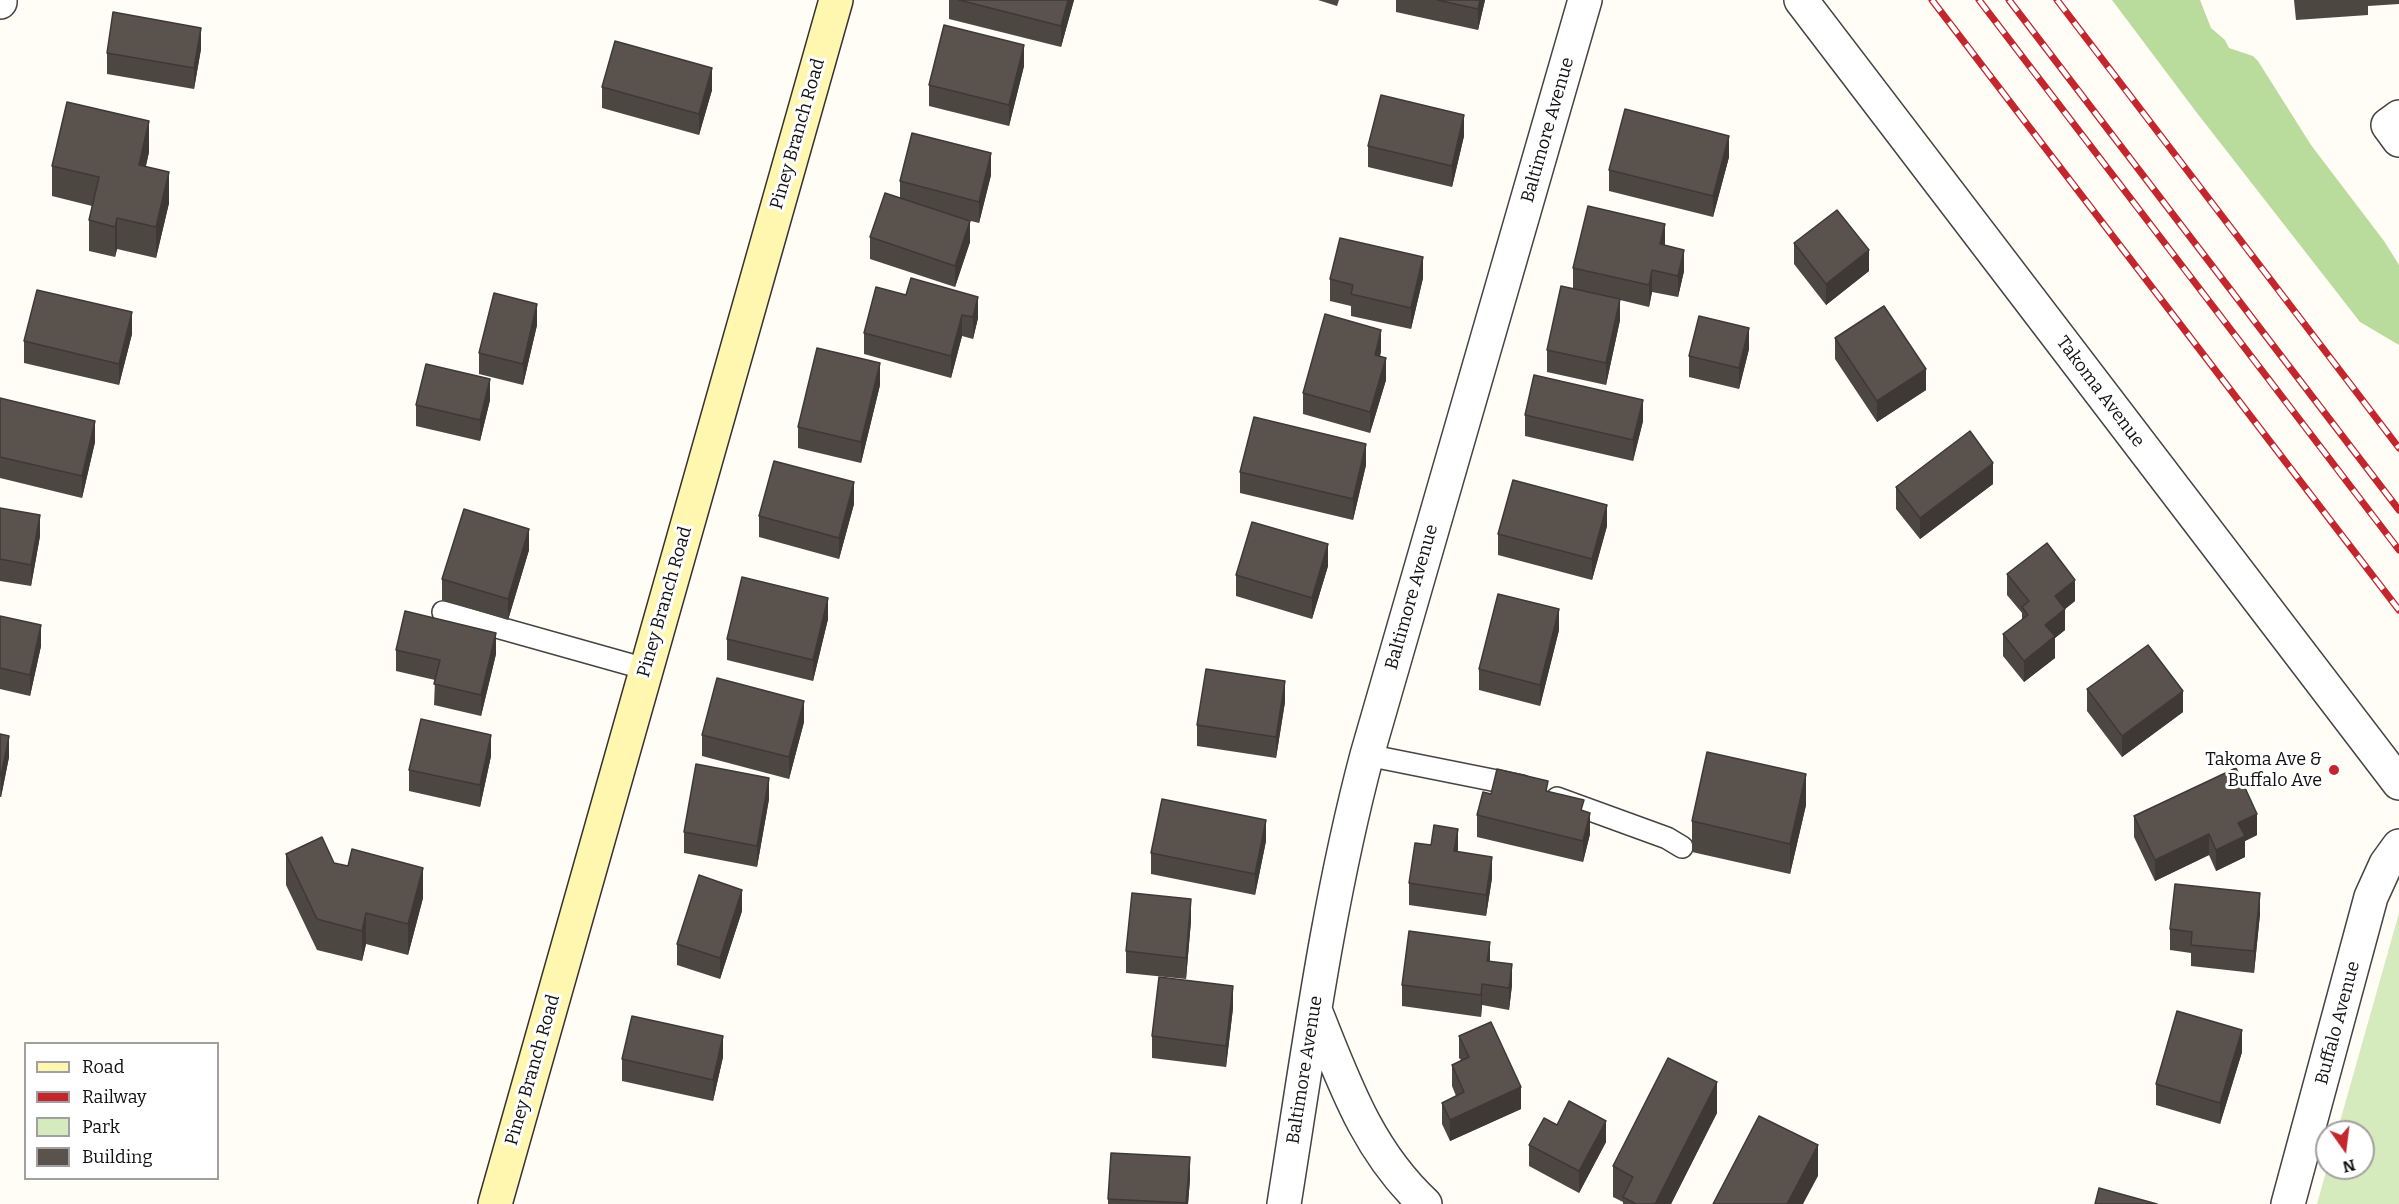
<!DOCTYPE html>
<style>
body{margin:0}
#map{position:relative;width:2399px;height:1204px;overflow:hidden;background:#fffdf5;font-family:Bitter,serif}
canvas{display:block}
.legend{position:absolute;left:24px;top:1042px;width:195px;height:138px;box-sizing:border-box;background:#fff;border:2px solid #a0a0a0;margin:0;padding:8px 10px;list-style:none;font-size:18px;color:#111}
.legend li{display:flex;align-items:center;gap:12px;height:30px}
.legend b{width:30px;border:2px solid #a0a0a0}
.north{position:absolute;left:2315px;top:1120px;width:60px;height:60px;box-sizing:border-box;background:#fff;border:2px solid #a0a0a0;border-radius:50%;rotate:166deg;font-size:16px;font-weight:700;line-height:24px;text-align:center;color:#111}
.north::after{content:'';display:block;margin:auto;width:21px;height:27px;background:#c4262e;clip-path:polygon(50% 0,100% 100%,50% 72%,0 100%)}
</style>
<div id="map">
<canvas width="2399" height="1204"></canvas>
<ul class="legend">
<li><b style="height:8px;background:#fff6b0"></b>Road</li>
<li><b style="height:8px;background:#c4262e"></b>Railway</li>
<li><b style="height:16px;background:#d5ebbd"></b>Park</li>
<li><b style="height:16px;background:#5a524d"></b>Building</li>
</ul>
<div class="north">N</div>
</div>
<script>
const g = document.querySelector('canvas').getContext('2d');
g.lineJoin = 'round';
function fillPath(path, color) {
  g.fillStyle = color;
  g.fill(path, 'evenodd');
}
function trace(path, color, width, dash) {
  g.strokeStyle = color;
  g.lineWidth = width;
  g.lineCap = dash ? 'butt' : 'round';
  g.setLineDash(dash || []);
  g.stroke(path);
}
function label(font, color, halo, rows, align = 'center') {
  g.font = font + ' Bitter,serif';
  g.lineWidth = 6;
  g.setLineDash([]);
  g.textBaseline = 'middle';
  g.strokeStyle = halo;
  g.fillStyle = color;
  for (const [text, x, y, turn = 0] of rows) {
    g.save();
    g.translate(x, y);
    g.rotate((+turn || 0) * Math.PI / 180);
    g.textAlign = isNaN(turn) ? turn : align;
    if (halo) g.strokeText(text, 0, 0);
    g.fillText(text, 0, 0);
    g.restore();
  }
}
fillPath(new Path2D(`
 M2399,913V1204H2317L2327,1168H2363V1132H2337Z`), '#d5ebbd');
fillPath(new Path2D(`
 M2112,0H2200L2211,28L2225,40L2229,48L2253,56L2258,61L2311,145L2384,241L2399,265V345L2360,322L2197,113Z`), '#b9dc9c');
const service = new Path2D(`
 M443,612L646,669
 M1367,755L1522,786
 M1557,798L1667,838L1682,847`);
const minor = new Path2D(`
 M0,2V0
 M2399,117L2388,125L2399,140
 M1315,1010C1344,1082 1367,1150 1425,1204
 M1284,1204C1308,1054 1328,902 1367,755L1585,0
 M2288,1204L2371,897L2386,864L2399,846`);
const tertiary = new Path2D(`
 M1801,0L2399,783`);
const secondary = new Path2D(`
 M495,1204L836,0`);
trace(service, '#444', 24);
trace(minor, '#444', 36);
trace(tertiary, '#444', 36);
trace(secondary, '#333', 36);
trace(service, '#fff', 21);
trace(minor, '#fff', 33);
trace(tertiary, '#fff', 33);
trace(secondary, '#fff6b0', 33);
const rail = new Path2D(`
 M1932,0L2399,610
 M1979,0L2399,550
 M2009,0L2399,510
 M2057,0L2399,448`);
trace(rail, '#c4262e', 7);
trace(rail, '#fff', 4.5, [14]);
fillPath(new Path2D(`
 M949,0H1074L1061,47L949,19Z
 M1318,0H1339L1337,6Z
 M1396,0H1485L1478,30L1396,12Z
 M2294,0H2399V4L2368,6V15L2296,20Z
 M201,49L194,89L107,74V53Z
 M1024,66L1009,126L929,106V85Z
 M602,87L712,90L699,135L602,108Z
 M1464,136L1452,187L1368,167V146Z
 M149,152L146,166L169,203L156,258L117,249L115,257L89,251V220L92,206L52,196V166Z
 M1729,157L1713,217L1609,191V170Z
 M991,175L979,223L963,219L970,242L955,287L870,259V237L900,198V181Z
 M1794,243L1869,271L1826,305L1794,264Z
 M1665,245L1684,271L1678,297L1652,292L1649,307L1620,300V320L1606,385L1547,372V350L1573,288V268Z
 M1423,278L1411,329L1351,316V306L1330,301V279Z
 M876,287L978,318L973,339L962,336L951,378L864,354V333Z
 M537,325L523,385L479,374V353Z
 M132,334L119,385L24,363V341Z
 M1835,338L1926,390L1877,422L1835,359Z
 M1749,349L1739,389L1689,377V356Z
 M1381,351L1380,357L1386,380L1370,433L1303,414V393Z
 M880,385L861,463L798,448V427Z
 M0,398L95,442L82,498L0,478Z
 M490,400L480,441L416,426V405Z
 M1525,415L1643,421L1633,461L1525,436Z
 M1366,465L1353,520L1240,493V472Z
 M1993,484L1920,539L1896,509V487Z
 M854,504L839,559L759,537V516Z
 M0,508L40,536L31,586L0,581Z
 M1607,526L1592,580L1498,555V534Z
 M529,550L508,620L442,600V579Z
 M1328,566L1312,619L1236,596V575Z
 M2007,574L2075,601L2065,609V630L2055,638V658L2024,682L2003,656V634L2022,620V613L2007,595Z
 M0,616L41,646L30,696L0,689Z
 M828,619L813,681L727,660V639Z
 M1559,630L1540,706L1479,690V669Z
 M396,650L496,654L481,716L434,705L435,680L396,671Z
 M2087,689L2183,712L2122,757L2087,711Z
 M1285,702L1276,758L1197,746V725Z
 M804,722L789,779L702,756V735Z
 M0,734L9,757L1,797H0Z
 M491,756L480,807L409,791V770Z
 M1548,791L1584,811L1590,834L1583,862L1477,837V815L1491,794Z
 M769,799L757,867L684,853V832Z
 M1806,805L1790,874L1692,852V821Z
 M2134,816L2257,835L2245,841V857L2216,871L2209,855L2155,881L2134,837Z
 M1266,841L1255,895L1151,874V853Z
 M1458,851L1492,878L1486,916L1409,905V883Z
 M286,854L334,863L423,898L408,955L366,944L362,961L317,950L286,885Z
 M742,911L720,979L677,965V944Z
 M2260,914L2254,973L2191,966V953L2170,950V929Z
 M1191,921L1186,979L1126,973V951Z
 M1490,961L1512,985L1509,1010L1482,1005L1481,1017L1402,1006V985Z
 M1233,1008L1226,1067L1152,1058V1036Z
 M1459,1036L1521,1109L1450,1141L1442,1124V1103L1456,1096L1452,1086V1065L1461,1060L1459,1058Z
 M2242,1052L2220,1124L2156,1105V1084Z
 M723,1057L713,1101L622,1081V1059Z
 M1717,1113L1671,1204H1623V1202L1613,1197V1166Z
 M1557,1125L1606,1142L1579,1193L1529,1166V1145Z
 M1190,1179L1188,1204H1108V1199Z`), '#4d4742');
fillPath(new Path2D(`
 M1068,0H1074L1061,47V26Z
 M1480,0H1485L1478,30V9Z
 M201,28V49L194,89V68Z
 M1024,45V66L1009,126V105Z
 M712,68V90L699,135V114Z
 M1464,115V136L1452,187V166Z
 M149,121V152L139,195V165Z
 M1729,136V157L1713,217V196Z
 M991,153V175L979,223V202Z
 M169,172V203L156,258V227Z
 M117,218V249L115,257V227Z
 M970,221V242L955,287V266Z
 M1665,224V245L1660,244Z
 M1684,250V271L1678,297V276Z
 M1869,250V271L1826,305V284Z
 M1423,257V278L1411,329V308Z
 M1652,270V292L1649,307V285Z
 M978,297V318L973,339V317Z
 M1620,299V320L1606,385V363Z
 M537,304V325L523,385V364Z
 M132,312V334L119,385V364Z
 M962,315V336L951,378V356Z
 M1749,328V349L1739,389V368Z
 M1381,330V351L1375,376V355Z
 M1386,358V380L1370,433V412Z
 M880,363V385L861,463V442Z
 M1926,369V390L1877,422V401Z
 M490,379V400L480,441V420Z
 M1643,400V421L1633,461V440Z
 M95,421V442L82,498V476Z
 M1366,444V465L1353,520V499Z
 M1993,463V484L1920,539V518Z
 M854,482V504L839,559V538Z
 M1607,505V526L1592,580V559Z
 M40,515V536L31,586V565Z
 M529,529V550L508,620V599Z
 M1328,544V566L1312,619V598Z
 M2075,580V601L2065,609V630L2055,638V658L2024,682V661L2045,625L2055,596Z
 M828,598V619L813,681V660Z
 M1559,609V630L1540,706V685Z
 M41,625V646L30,696V675Z
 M496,633V654L481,716V695Z
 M1285,681V702L1276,758V737Z
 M2183,691V712L2122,757V736Z
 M804,701V722L789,779V757Z
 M491,735V756L480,807V785Z
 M9,736V757L1,797V776Z
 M1806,774V805L1790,874V844Z
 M769,778V799L757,867V846Z
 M1590,813V834L1583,862V841Z
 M2257,814V835L2245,841V857L2216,871V850L2238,823Z
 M1266,820V841L1255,895V874Z
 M1458,829V850L1454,872V851Z
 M2209,834V855L2155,881V860Z
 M1492,857V878L1486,916V895Z
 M423,868V898L408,955V924Z
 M742,890V911L720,979V958Z
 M2260,893V914L2254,973V951Z
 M1191,899V921L1186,979V958Z
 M366,913V944L362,961V931Z
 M1490,942V963L1487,961Z
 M1512,964V985L1509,1010V988Z
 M1482,984V1005L1481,1017V995Z
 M1233,986V1008L1226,1067V1046Z
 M2242,1030V1052L2220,1124V1103Z
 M723,1036V1057L713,1101V1080Z
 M1717,1082V1113L1671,1204H1655Z
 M1521,1087V1109L1450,1141V1120Z
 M1606,1121V1142L1579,1193V1171Z
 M1818,1145V1176L1803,1204H1787Z
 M1190,1157V1179L1188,1204H1186Z`), '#3f3936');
const building = new Path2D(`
 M959,0H1068L1061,26Z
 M1437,0H1480L1478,9Z
 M113,12L201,28L194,68L107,53Z
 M944,25L1024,45L1009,105L929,85Z
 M615,41L712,68L699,114L602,87Z
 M1381,95L1464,115L1452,166L1368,146Z
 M67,102L149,121L139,165L169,172L156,227L117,218L115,227L89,220L99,177L52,166Z
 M1625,109L1729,136L1713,196L1609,170Z
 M912,133L991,153L979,202L900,181Z
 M885,193L970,221L955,266L870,237Z
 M1588,206L1665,224L1660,244L1684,250L1678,276L1652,270L1649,285L1573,268Z
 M1837,210L1869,250L1826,284L1794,243Z
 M1340,238L1423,257L1411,308L1351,294L1353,285L1330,279Z
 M911,278L978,297L973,317L962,315L951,356L864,333L876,287L906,295Z
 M1561,286L1620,299L1606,363L1547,350Z
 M37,290L132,312L119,364L24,341Z
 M494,293L537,304L523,364L479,353Z
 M1884,306L1926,369L1877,401L1835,338Z
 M1325,314L1381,330L1375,355L1386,358L1370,412L1303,393Z
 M1699,316L1749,328L1739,368L1689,356Z
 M817,348L880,363L861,442L798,427Z
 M426,364L490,379L480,420L416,405Z
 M1534,375L1643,400L1633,440L1525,415Z
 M0,398L95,421L82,476L0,457Z
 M1254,417L1366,444L1353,499L1240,472Z
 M1970,431L1993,463L1920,518L1896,487Z
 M774,461L854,482L839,538L759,516Z
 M1513,480L1607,505L1592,559L1498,534Z
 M0,508L40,515L31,565L0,559Z
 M464,509L529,529L508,599L442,579Z
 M1252,522L1328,544L1312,598L1236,575Z
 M2047,543L2075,580L2055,596L2065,609L2045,625L2055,636L2024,661L2003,634L2028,615L2022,607L2029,601L2007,574Z
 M742,577L828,598L813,660L727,639Z
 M1498,594L1559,609L1540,685L1479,669Z
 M405,611L496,633L481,695L434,684L440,660L396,650Z
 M0,616L41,625L30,675L0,668Z
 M2148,645L2183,691L2122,736L2087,689Z
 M1206,669L1285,681L1276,737L1197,725Z
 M717,678L804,701L789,757L702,735Z
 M421,719L491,735L480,785L409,770Z
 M0,734L9,736L1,776L0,775Z
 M1707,752L1806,774L1790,844L1692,821Z
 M696,764L769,778L757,846L684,832Z
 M2236,768L2257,814L2238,823L2245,836L2216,850L2209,834L2155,860L2134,816Z
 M1497,769L1548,781L1546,791L1584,800L1581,810L1590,813L1583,841L1477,815L1483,792L1491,794Z
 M1162,799L1266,820L1255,874L1151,853Z
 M1434,825L1458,829L1454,851L1492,857L1486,895L1409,883L1415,843L1431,845Z
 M322,837L334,863L348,866L352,849L423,868L408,924L366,913L362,931L317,919L286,854Z
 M699,875L742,890L720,958L677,944Z
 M2175,884L2260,893L2254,951L2191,945L2192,932L2170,929Z
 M1132,893L1191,899L1186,958L1126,951Z
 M1409,931L1490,942L1487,961L1512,964L1509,988L1482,984L1481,995L1402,985Z
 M1159,977L1233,986L1226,1046L1152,1036Z
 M2177,1011L2242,1030L2220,1103L2156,1084Z
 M632,1016L723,1036L713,1080L622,1059Z
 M1491,1022L1521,1087L1450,1120L1442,1103L1464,1092L1452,1065L1469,1057L1459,1036Z
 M1668,1058L1717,1082L1655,1204H1636L1623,1197L1633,1177L1613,1166Z
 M1569,1101L1606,1121L1579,1171L1529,1145L1544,1118L1557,1125Z
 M1759,1116L1818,1145L1787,1204H1713Z
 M1111,1153L1190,1157L1186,1203L1108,1199Z
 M2099,1188L2157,1204H2095Z`);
fillPath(building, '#5a524d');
trace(building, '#3f3936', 1.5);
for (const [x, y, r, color] of [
 [2334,770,6,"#c4262e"]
]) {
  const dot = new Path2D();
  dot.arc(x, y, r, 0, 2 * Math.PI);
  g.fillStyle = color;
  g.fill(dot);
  trace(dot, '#fff', 2);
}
label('18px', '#111', '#fff', [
 ["Baltimore Avenue",1548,130,-74],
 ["Piney Branch Road",798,134,-74],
 ["Takoma Avenue",2100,392,53],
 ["Baltimore Avenue",1412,597,-74],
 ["Piney Branch Road",665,602,-74],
 ["Buffalo Avenue",2338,1023,-75],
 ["Piney Branch Road",533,1070,-74],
 ["Baltimore Avenue",1305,1070,-81]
]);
label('18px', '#111', '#fff', [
 ["Takoma Ave &",2322,760],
 ["Buffalo Ave",2322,781]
], 'right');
</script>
